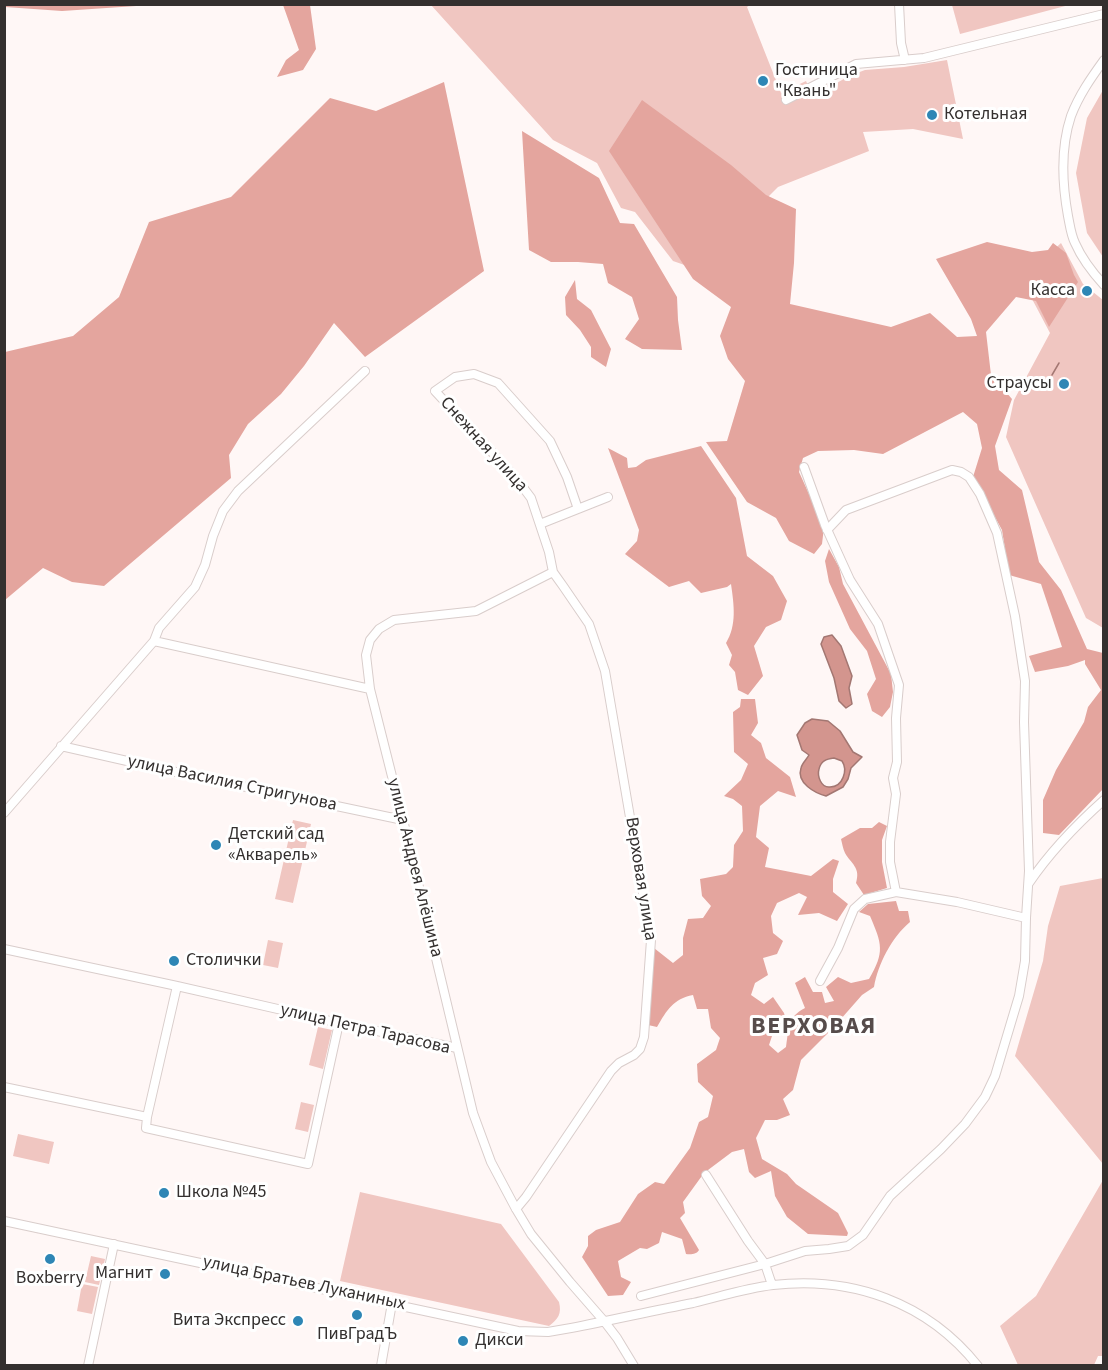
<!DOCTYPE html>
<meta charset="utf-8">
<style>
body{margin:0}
#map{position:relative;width:1108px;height:1370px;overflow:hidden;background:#fff7f6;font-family:"Source Sans 3",sans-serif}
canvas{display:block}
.frame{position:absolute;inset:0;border:6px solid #34302f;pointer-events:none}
</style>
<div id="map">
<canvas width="1108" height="1370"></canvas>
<div class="frame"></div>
</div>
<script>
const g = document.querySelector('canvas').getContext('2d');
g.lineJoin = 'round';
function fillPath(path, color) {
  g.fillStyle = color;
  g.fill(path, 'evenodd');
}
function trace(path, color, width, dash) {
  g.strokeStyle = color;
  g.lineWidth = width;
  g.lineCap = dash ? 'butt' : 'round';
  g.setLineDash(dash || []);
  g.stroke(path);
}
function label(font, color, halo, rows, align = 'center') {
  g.font = font + ' "Source Sans 3",sans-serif';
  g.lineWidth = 6;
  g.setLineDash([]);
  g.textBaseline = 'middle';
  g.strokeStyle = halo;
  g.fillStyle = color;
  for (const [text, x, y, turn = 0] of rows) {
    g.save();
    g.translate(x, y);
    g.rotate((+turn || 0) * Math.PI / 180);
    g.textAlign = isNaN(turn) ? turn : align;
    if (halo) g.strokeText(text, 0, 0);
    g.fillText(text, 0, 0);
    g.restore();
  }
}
fillPath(new Path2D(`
 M431,5H750L747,7L781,93L806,81L810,90L830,80L835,84L849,76L865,70L904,67L947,60L963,139L913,129L863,132L869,151L778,187L696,269L673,261L635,212L621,208L597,163L553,140Z
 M952,5V4L1069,5L960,34Z
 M1103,90V257L1087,233L1076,173L1087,118Z
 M1061,243L1083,284L1103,300V628L1086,618L1006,437L1014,400L1050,333L1022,280Z
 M293,820L311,824L293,903L275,899Z
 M1103,878H1104L1103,1164L1015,1056L1043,961L1048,926L1060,886Z
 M268,940L283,943L278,968L263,965Z
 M318,1027L332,1030L323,1069L309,1065Z
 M301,1102L314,1105L308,1132L295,1129Z
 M18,1134L54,1142L49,1164L13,1156Z
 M1103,1180V1356H1098L1094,1365H1018L1000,1326L1036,1296Z
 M360,1192L501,1224L559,1302C562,1314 558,1319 549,1326L340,1281Z
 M91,1256L105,1259L99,1285L85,1282Z
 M82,1284L98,1287L92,1314L77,1311Z`), '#f0c6c1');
fillPath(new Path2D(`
 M4,5L5,4L151,5L62,11L5,7Z
 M283,5H310L316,49L303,70L277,77L286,60L299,50Z
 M444,82L484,271L365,357L334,323L304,366L281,394L248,424L229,455L231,478L104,586L72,582L43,568L5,600V352L73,336L119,297L149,222L231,197L330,98L376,111Z
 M642,100L731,165L766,195L796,209L794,263L790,304L891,327L930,313L957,337L977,336L971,319L936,259L987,242L1032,252L1048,250L1053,243L1066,253L1074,275L1078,282L1049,327L1036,301L1016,297L986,332L991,375L1012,399L995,446L999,470L1022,490L1039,562L1061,590L1087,649L1103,653V789L1059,835L1043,833V800L1056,770L1084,722L1088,707L1101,690L1085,664V660L1068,666L1035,672L1029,656L1062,647L1041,584L1009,575L1002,530L973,477L982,448L977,424L963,412L883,454L854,450L818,451L803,458L799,472L824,527L822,544L814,554L789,541L776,518L747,502L706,442L727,441L745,381L728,359L720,336L731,307L693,279L609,151Z
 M522,131L599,178L620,223L634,224L677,297L678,320L682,350L642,349L625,339L639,319L632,297L608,283L603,264L578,262H551L529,250Z
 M575,280L577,299L591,310L611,349L606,367L591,357V347L580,330L566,315L565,297Z
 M701,446L736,498L747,556L773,576L787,601L781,620L766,627L754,646L763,676L748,695L738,690L735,672L729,665L732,655L726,643C737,625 734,605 731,584L727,587L701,593L689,581L669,587L625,554L637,541L639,530L608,448L627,458L628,468L636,467L646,460Z
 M829,549L839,567L843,584L891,674L893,692L890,707L882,717L872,711L867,694L876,679L867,651L850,629L829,582L825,561Z
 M741,699H755L758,723L751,735L761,743L766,758L790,777L796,797L778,791L760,806L756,837L769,848L765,867L811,876L833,859L839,861L833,879V892L848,904L837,921L819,913L798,915L807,897L799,893L777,903L771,916L773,933L783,941L777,954L763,958L768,975L755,983L751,995L764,1004L773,997L784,1013L786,1021L773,1033L769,1045L778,1053L786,1047C789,1029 787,1017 805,1008L795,983L805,977L813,992H822L825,1003L834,1001L826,987L838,977L851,983L869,979C885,952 882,944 870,916L859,912L868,904L896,901L899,911H908L910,922C892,937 878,964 874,987L862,995L833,1028L801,1060L793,1090L783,1099L790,1115L777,1120H765L756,1138L762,1159L787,1174L796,1184L838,1213L848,1233L847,1236L808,1234L787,1217L775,1196L771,1171L755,1178L749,1172L744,1149L732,1152L704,1173L683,1202L685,1213L680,1218L699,1250C697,1254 691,1255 686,1254L682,1239L662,1232L659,1243L647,1249L640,1248L618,1261L621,1277L631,1282L623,1295L608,1296L582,1257L588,1246V1236L596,1230L620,1222L638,1194L655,1182L664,1184L690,1148L699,1122L708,1117L713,1096L698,1082L697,1064L716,1050L720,1038L711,1028L708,1009H697L693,995C673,999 667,1010 657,1027L648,1025L654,948L673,963L683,955V938L688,919L703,918L711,906L702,896L700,879L726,874L733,867L734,845L743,831L742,806L733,799L724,796L741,780L748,764L734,752L733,712L740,707Z
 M879,822L887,826L882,840V862L887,888L864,895L856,883C861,867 851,864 845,853C843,849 842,843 841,839L860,828H872Z`), '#e4a59e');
const water = new Path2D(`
 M832,635L841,646L852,676L849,688L852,704L846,708L839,701L834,678L821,644L824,637Z
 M812,719L828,721L840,731L853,752L862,757L851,768L848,779L843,787L826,796C815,793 796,783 801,768C802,763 807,759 809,755L802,750L797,735L805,723ZM834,758L842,761C848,770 843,787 830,787C821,788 817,776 819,769C821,761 826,759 834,758Z`);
fillPath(water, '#d3958e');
trace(water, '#a37772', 1.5);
trace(new Path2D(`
 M1052,375L1059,363`), '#a37772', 1.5);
const minor = new Path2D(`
 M899,4L901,43L905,60
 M1104,60C1091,78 1079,95 1071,116C1060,149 1062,183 1068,216C1070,226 1071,235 1075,243C1082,259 1092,272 1104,285
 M786,100L856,64L924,58L1104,14
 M804,467L825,525L850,580L878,624L899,685L896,718L897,762L893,778L896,794L890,842V862L896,892L957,902L1026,918
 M540,524L608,497
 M553,572L476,611L394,620L379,629L370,640L366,655L370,689L403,820L473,1113L491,1162L516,1209L531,1234L570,1282L604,1321L617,1338L634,1366
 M154,641L370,689
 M61,746L180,773L403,820
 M4,813L154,641L159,628L195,587L205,565L213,536L223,511L238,491L365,371
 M1029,883C1050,852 1076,825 1104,800
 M4,949L177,986L339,1023L457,1048
 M820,981L838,948L854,909L865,899L896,892
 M177,986L147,1117L146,1128L308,1164L339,1023
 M4,1087L147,1117
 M706,1175L748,1241L765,1264L772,1285
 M516,1209L526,1197L611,1071L619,1063L634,1055L640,1049L644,1037L651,940L605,671L589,624L563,586L553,572L549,552L531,498L516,478L435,391L455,377L474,374L498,383L550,441L567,477L578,509
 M4,1221L518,1331L548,1332L571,1328C612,1320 652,1311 693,1303C719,1297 746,1288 773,1285C852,1276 927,1302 978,1366
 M641,1296L765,1264L805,1251L829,1249L848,1246L863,1235L890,1196L941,1149L965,1124L985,1097L995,1076L1019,996L1025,961L1026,918L1029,871L1024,722L1025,681L1015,616L997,533L980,494L969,477L961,472L952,470L846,510L827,530
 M88,1366L114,1244
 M381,1366L392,1303`);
trace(minor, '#d9cdcb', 10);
trace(minor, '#fff', 8);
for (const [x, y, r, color] of [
 [763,81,6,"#2e86b5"],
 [932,115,6,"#2e86b5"],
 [1087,291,6,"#2e86b5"],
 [1064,384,6,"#2e86b5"],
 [216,845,6,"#2e86b5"],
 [174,961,6,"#2e86b5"],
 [164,1193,6,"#2e86b5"],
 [50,1259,6,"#2e86b5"],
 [165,1274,6,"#2e86b5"],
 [357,1315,6,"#2e86b5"],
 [298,1321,6,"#2e86b5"],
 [463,1341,6,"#2e86b5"]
]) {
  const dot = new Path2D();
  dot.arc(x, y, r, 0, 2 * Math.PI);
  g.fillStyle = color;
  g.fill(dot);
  trace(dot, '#fff', 2);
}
label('18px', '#34302f', '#fff', [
 ["Гостиница",775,71],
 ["\"Квань\"",775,92],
 ["Котельная",944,115],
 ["Касса",1075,291,"right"],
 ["Страусы",1052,384,"right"],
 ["Детский сад",228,835],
 ["«Акварель»",228,856],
 ["Столички",186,961],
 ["Школа №45",176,1193],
 ["Магнит",153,1274,"right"],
 ["Boxberry",50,1279,"center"],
 ["Вита Экспресс",286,1321,"right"],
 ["ПивГрадЪ",357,1335,"center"],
 ["Дикси",475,1341]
], 'left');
label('18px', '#34302f', '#fff', [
 ["Снежная улица",483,445,48],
 ["улица Василия Стригунова",232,784,12],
 ["улица Андрея Алёшина",414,868,76],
 ["Верховая улица",640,879,81],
 ["улица Петра Тарасова",365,1030,13],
 ["улица Братьев Луканиных",304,1284,12]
]);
g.letterSpacing = '1.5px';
label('bold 24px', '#564c4b', '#fff', [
 ["ВЕРХОВАЯ",814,1028]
]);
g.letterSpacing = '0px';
</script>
